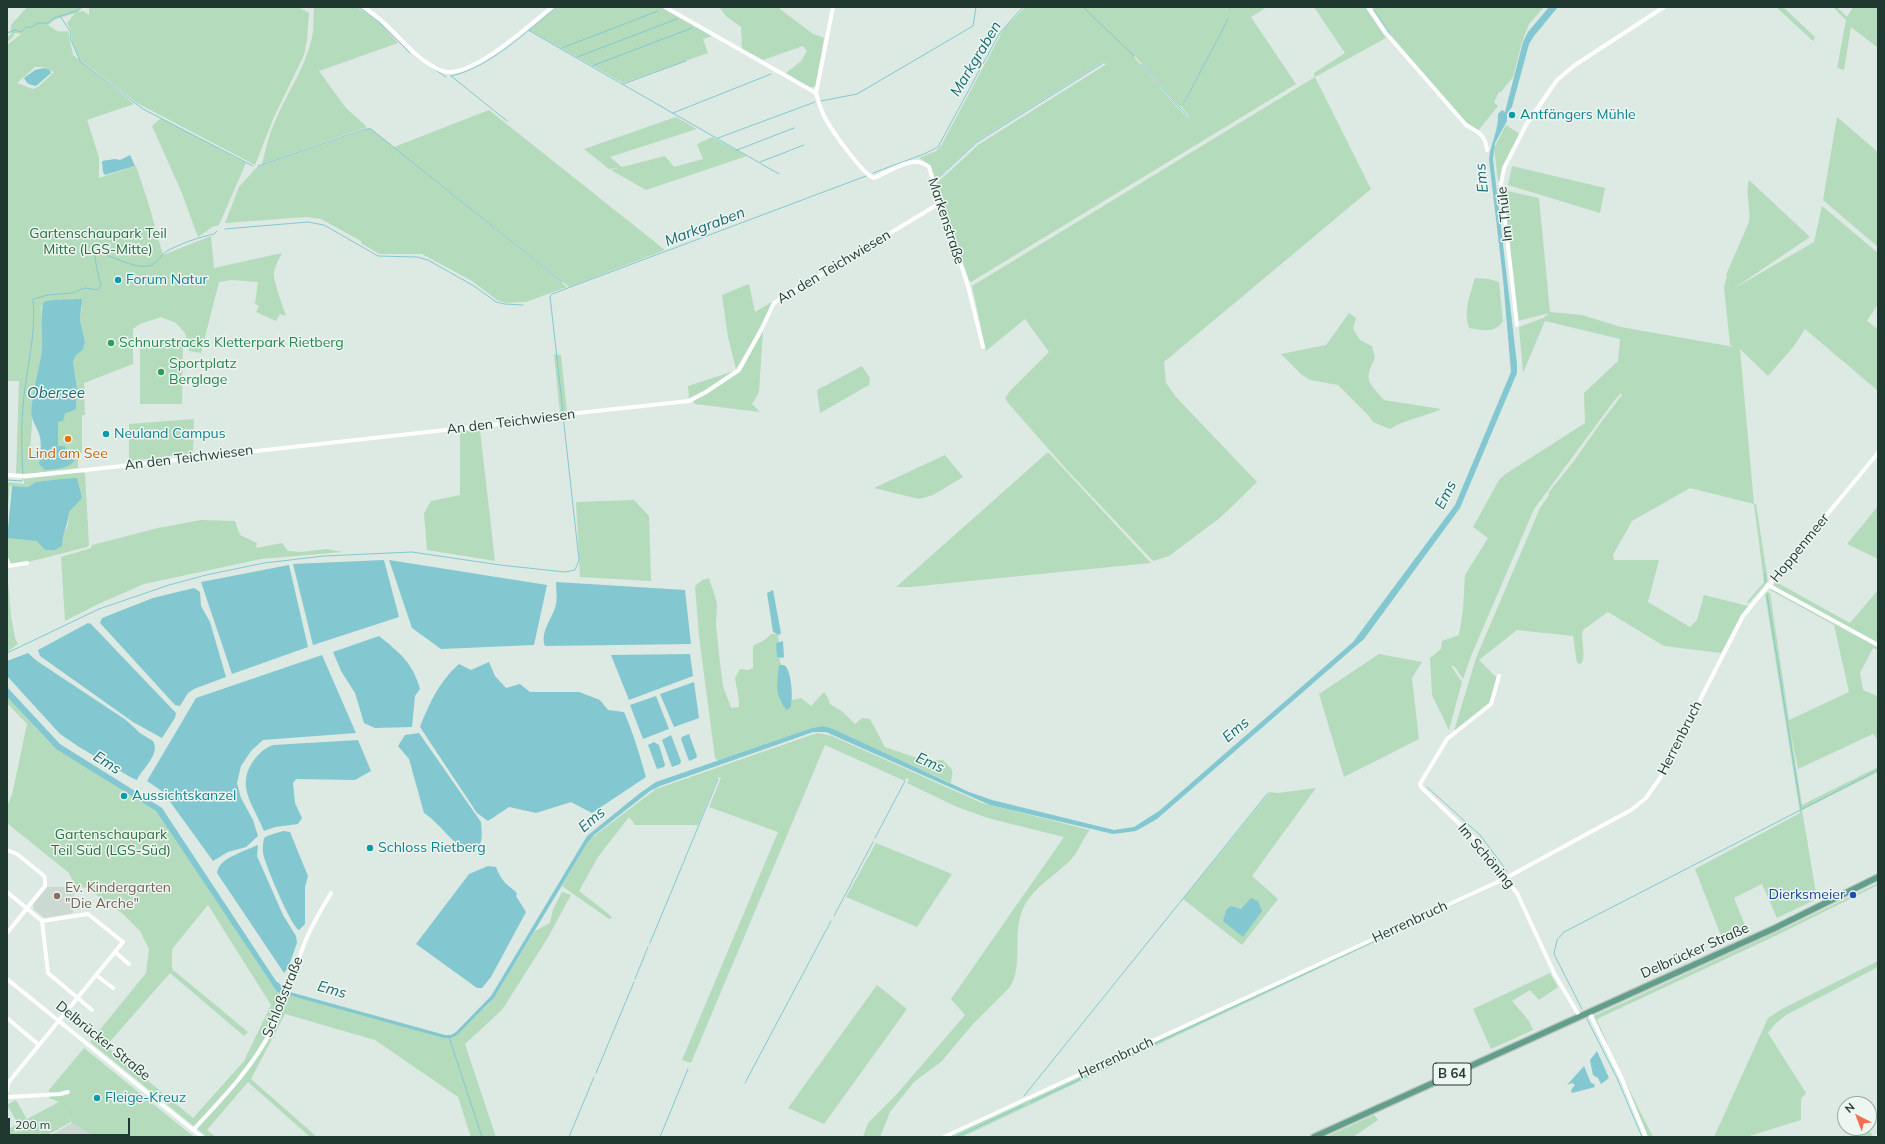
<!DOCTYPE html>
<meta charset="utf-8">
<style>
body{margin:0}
#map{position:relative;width:1885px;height:1144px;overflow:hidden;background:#dde9e3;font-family:Mulish,sans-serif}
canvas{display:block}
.frame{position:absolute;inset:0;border:8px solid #1f3830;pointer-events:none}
.north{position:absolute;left:1837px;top:1096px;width:40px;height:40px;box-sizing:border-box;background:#edf6f1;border:1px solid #9baaa4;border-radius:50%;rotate:318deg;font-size:11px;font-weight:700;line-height:16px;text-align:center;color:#1f3830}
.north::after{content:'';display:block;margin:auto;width:14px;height:18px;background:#f36f51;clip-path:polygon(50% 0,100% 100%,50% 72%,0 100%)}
.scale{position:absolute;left:8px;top:1118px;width:122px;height:18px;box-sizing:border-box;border:2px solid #1f3830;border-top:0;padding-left:5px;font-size:12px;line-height:14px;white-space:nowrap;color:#1f3830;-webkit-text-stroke:3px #edf6f1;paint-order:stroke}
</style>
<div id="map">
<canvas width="1885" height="1144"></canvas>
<div class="frame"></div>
<div class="north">N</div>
<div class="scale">200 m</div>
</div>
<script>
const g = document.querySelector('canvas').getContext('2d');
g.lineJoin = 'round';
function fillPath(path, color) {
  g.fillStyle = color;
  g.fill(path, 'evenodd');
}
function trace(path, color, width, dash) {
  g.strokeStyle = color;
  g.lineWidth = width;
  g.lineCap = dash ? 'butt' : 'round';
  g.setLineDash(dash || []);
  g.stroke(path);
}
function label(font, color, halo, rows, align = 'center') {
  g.font = font + ' Mulish,sans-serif';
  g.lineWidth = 3;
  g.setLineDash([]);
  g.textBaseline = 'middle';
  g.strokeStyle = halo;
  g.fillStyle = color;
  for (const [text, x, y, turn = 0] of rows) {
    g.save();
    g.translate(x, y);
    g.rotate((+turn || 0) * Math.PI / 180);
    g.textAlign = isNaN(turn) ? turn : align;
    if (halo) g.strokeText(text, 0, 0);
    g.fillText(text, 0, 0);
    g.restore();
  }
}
fillPath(new Path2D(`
 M47,887H75L73,913L45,918L34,910L33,904Z
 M72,1123L95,1137H48Z`), '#cbd9d2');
fillPath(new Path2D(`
 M27,7H83L78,12L83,11L89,15V7H298L309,13L307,40L304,55L274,117L255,165L137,103L79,59L72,41L71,31L67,23L75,13L54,20L48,25C57,30 55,33 68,31L73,55L134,104L87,120L99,157V178L136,166L148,202L163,255L211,236L214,268L282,253C279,259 275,266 274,273C273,280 283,307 286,316L280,314L276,321L256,312L259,306L255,304L258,282L231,280L219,282L201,353L189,351L185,333L176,323L161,317L140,324L133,329V364L84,383L85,415H82V453L78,454V468L27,474H16L19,381H7V45L21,34L15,33L12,38L7,42V38L11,34V25ZM35,67H43L54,72L38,87L33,89L17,83ZM74,299L82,307L80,320L85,342L83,350L76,355L73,362L77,388L76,409L69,411L58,421V446L73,451L39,464L40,453L31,456L30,451L34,394L42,350L43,330L41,307L51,300L60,301Z
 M314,7H357L380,23L398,43L319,71L346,108L367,127L262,164C266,148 270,131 277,117C290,88 308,63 313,32C314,24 313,15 314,7Z
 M558,7H661L712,36L703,39L708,53L623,83L529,30Z
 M719,7H780V9L813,34L824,38L816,86L810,88L786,73L801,61L807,51L803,46L763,60L742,49L741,27L726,16Z
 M1025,7H1227L1226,10L1228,7H1267L1251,17L1296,84L971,282L969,280L936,184L978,145L1105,65L1128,62L1106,65L1103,62L977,141L935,180C931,170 929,163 919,158L936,151L942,144L1003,30ZM1229,16L1182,108L1189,116V118H1187L1134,57L1135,56L1181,108Z
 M1314,7H1365L1386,38L1315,77L1371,189L1164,362L1166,383L1176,397L1257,482L1221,517L1169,556L1153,561L1067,470L1008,403L1005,398L1010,391L1049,352L1025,319L986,351L972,286L1315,77L1314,73L1345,53Z
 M1374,7H1544L1529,24L1522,42L1513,77L1501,92H1499L1494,102L1498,106L1478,131L1466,122L1387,32V29L1373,9Z
 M1776,7H1783L1815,37L1813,41Z
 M1833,7H1837L1847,17L1853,7H1878V48L1851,27L1844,70L1837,68L1846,20Z
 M489,110L665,250L569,287L394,147Z
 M676,117L697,129L610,157L622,167L665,156L674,167L703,159L697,144L712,137L747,156L646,190L611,170L618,168L609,169L584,149Z
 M1837,117L1878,152V247L1823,200Z
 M161,118L246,163L219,225L212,227L198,237L181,191L152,126Z
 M1506,125L1520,134L1500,182L1498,181L1494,148Z
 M370,128L567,287L526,302L506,303L497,300L472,281L422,254H379L361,243V241L321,219L307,217L225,223L239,187L257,167Z
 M1512,166L1605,188L1600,213L1508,185Z
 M1749,180L1810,237L1733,289L1814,242L1822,206L1878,253V304L1867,321L1878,329V391L1805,329L1794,346L1768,376L1740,349L1754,504L1690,488L1632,521L1613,555L1614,560H1659L1648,602L1690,627L1697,620L1704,595L1748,606L1741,615L1721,653L1664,646L1608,612L1583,630C1580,640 1587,656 1581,664L1577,663L1573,636L1517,630L1479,660L1497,678L1490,704L1454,731L1476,658L1540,508L1549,495L1548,493L1574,461L1599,425L1622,395L1621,393L1614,401L1534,509L1471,656L1463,679L1454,666H1451L1462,682L1449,730L1432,695L1430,658L1441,649L1442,641L1459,635L1463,610L1465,575L1488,538L1473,527L1499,480L1504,475L1585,423L1584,393L1618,361L1620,339L1545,321L1523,373L1519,327L1543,318L1549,313L1518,321L1503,190L1539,198L1550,312L1582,315L1621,327L1734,347L1730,345L1724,287L1727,276L1726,275L1749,222C1751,208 1745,194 1749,180Z
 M1475,278L1489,279L1499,282L1503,321C1495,334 1483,330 1469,328C1463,311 1470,295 1475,278Z
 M749,284L755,312L772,302L761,327L736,369L728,337L722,295Z
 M1349,313L1356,318L1353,329L1360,340L1372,346L1375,358C1363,381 1369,382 1384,400L1441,409C1425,417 1405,419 1390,429L1373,422L1369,416L1338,385L1310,380L1301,374L1281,354L1326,345Z
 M763,331L759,392L752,404L760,412L695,404L693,401L740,371Z
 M140,340H183L182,404H140Z
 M554,354L561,355L567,412L560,413Z
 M862,366L870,378L869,385L820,413L817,390Z
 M734,371L703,392L689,398L688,386Z
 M194,419L193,453L129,461V424Z
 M480,430L495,561L427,550L424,513L431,501L460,495V432Z
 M1048,452L1151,563L910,587H896Z
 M945,455L963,477L933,495L919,499L874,488Z
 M83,472L85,474L89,545L87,547L16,565L11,564L7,555V482L24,484V479ZM60,479H77L76,504L69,512L68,525L62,536L12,486L28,487L37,482Z
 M634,500L649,516L651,581L580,577L576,502Z
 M1754,504H1756L1768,581L1749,603L1747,602L1764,582Z
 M1878,506V559L1847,544Z
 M201,520L235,521L240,535L257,543L256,548L282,543L288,551L301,552L327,549L342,552L261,559L144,584L96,605L65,621L61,557L91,548L92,545L158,528Z
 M7,569L11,616L15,638L18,644L7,652Z
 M709,578L717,603L716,624L719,655L723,686L731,708L739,707V701L735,678L740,669L748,670L753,668V646L766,639L771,634H778L779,642L776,643L781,665L777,683L780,702L791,707L792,700L801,698L811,706L824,692L828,698L830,704L843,712L855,724L862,718L870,719L885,747L923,760H943C955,773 953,768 951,783L823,726L812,728L718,761L715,758L699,636L695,586L702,580Z
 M1776,582L1850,623L1878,590V650L1873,648L1860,673L1863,690L1877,696L1878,694V740L1873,734L1798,769L1790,729L1802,805L1878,767V772L1802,810L1817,899L1777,918L1762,884L1734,898L1748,933L1723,941L1695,869L1800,813L1765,594L1767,592L1770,593L1789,720L1849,692L1834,625L1770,590Z
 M1379,654L1422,662L1412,678L1419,739L1344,777L1319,694Z
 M7,697L50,743L156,811L277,992L452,1038L487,1006L494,998L535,931L550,923L553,909L562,892L571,895L547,939L502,1010L465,1044L496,1137H471L458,1097L375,1040L285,1014L251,1079L317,1137H310L248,1082L207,1130L216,1137H207L90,1042L146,973L149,949L140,931L123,914L87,888L75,886L69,873L7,823V806L12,795L27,724L7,703ZM208,905L271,1005L244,1061L193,1118L106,1046L170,973L244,1036L248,1032L172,969V949Z
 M817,733L832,736L982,803L1090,830C1083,838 1080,848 1074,856C1057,876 1029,888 1021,914C1013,937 1023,966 1010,987L973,1024L941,1062L914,1082L890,1112L880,1137H863L868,1123L896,1095L965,1015L951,999L1064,837L991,819L957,807L907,783L909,779L906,778L905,781L825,745L691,1063L682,1060L778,832L709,807L721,778L718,777L698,825H635L629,817L598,857L579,891L610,915L612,918L609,919L562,886L590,839L656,789Z
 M1316,788L1252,876L1278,899L1242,945L1183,899L1270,792L1278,793Z
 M876,843L952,874L917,927L846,897Z
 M1878,883V885L1773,937L1599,1018L1597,1020L1607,1042L1606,1043L1594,1016L1779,931Z
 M1498,884L962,1137H946Z
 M1878,961V967L1786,1015L1776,1023L1768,1033L1806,1093L1801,1099V1120L1746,1137H1714L1768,1018L1782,1009Z
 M1550,973L1558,987L1539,1000L1530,990L1512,1001L1529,1021L1533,1030L1491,1049L1473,1009Z
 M877,985L907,1009L824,1124L788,1108Z
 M84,1048L194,1137H95L72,1123L63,1107L71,1122L44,1137H11L7,1130L18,1124L7,1105L16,1100L27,1119L59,1102L49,1098V1090Z
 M1624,1079L1653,1137H1647Z
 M1374,1115L1378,1120L1353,1137H1326Z
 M1870,1131L1873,1137L1853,1136Z`), '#b5dbbd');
fillPath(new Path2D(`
 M1549,7H1558L1534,36L1529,44L1512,107L1507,114V121L1495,143L1493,159L1517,364V373L1460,508L1364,639L1157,819L1136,831L1113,834L990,805L826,732H813L660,786L650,791L594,835L588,842L494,998L457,1035L451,1038H444L277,992L156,811L56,749L7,697V687L60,744L162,808L276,981L290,992L445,1035H451L456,1032L491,996L587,836L640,793L656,782L812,728L823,726L833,729L969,792L992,800L1114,830L1134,827L1159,811L1353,642L1455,505L1511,372L1503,279L1489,160C1490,144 1499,130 1498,114L1502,110L1505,112L1523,42L1528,32Z
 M44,68L50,70L51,73L36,86C30,85 27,84 24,78L35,70Z
 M130,155L135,166L105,175L103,172L102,161L115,159L120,160Z
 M74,299H82L80,320L85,342L83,350L76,355L73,362L77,388L76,409L65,414L63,421L58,422V446H64L68,450L73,451L76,459C69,469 56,469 45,470L39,464C40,452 43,443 38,431C36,426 33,422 32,417C29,406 40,365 42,350C43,342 40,306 44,302C49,299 67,300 74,299Z
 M77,478L82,498L69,512C68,526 62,533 62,546L55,550H45L37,541L7,538L12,486L28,487L36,482L60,479Z
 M384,560L399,617L313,645L293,564Z
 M389,560L547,585L534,645L441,649L412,628Z
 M289,565L308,647L232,674L201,582Z
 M556,582L685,590L691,644L545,646C540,633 551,620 555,608C558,600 556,590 556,582Z
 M194,588L200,592L201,606L210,622L226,677L194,689L188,693L180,706L175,705L100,623L102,618L153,598Z
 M773,590L781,633L779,635L773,632L767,593Z
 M88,623L91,624L176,713L175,718L162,738L133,722L40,656L38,650Z
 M379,636C399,652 413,663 420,689L415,696L412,727L375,728L364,723L355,693L341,671L333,652Z
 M783,641L784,657L782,658L777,657L776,643Z
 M28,653L37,661L126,720L140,733L153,741C161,754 141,770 137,780L132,778L79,747L60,734L7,676V661Z
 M690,654L693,676L629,700L611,655Z
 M322,655L356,733L263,740L251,751L241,766L237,783L241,798L253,820L258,836L246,847L228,852L213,861L163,792L147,781L196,698Z
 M489,662L495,676L506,688L520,684L530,692H579L600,700L608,710L624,712C633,732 640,756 646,777L592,813L571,802L536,813L509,807L488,821L477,813L420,727C430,702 439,682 459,664L471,670Z
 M779,665H784C792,670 793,698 791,707L787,710C774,696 777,683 779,665Z
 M694,682L699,718L674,727L660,694Z
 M656,696L669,729L643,739L630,705Z
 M419,733L481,822C482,835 484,845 472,853C452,845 442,825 424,813L409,759L398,746L405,735Z
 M689,734L697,756L696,758L689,761L681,739L682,737Z
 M671,735L681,761L680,764L672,767L662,740Z
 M358,740L371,771L355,780L296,779L293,783L295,803L302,818L298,824L275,827L264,831C255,808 236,787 252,763C258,754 263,749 273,745Z
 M654,742L659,745L665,765L664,767L657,769L648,745Z
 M283,831L290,832L308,876L305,887V924L299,930C291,926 267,868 264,857C262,851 263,844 264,838L267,836Z
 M257,845L258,846L257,856L283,915L296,936L297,943L288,968L284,973L217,873C219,857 245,852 257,845Z
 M488,866L496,867C499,875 503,882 510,887C513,890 515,890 517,894L516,896L526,912L491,977L482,988H477L416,944L469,874Z
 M1251,898L1258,901L1262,911L1243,937L1223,921L1226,910L1231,906L1241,909Z
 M1597,1051L1609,1078L1601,1084L1598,1078L1593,1075L1590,1060Z
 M1584,1066L1591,1083L1594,1084L1595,1087L1572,1093L1571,1090L1575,1085L1572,1083L1567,1085Z`), '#83c8d0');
fillPath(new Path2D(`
 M10,486H12L7,538V516Z`), '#dde9e3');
trace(new Path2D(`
 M359,7L380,23L410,53
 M1083,7L1134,56
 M1374,10L1390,34
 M60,16L70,31L71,40L80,61L143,109L253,166
 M528,30L779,174
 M7,33L15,30L21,32L26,27H32L38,23H48L54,18L76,11L81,7
 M562,48L658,11
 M415,56L446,77
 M577,57L677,19
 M1141,64L1188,117
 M592,66L692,28
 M451,76C489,68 527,31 557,7
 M451,76L507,121
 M623,84L686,61
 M821,101L857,94L973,26L976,7
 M1183,105L1228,19
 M673,113L771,74
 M718,138L815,102
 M737,150L794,128
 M760,162L804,145
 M258,166L365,129H371L562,282
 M873,173L924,154L938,147L999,34L1023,7
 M937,179L977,142L1103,63
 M225,229L308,222L324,225L378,256L417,257L428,260L474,286L496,302L505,304L523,305
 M563,412L550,296L552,294L866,176
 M23,474C21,445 21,416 25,388C29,358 36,330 33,299L48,295L72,293L85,288L98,290L101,285C98,274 96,267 95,256L97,253C111,254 132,269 148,266C158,264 159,256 167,251C180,244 199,237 214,234L217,231
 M7,480L22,481L23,479
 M1765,574V582
 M1767,595L1801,809
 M7,653L99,609L169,585L206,575L264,563L324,556L412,552L500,565L565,572L575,570L579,560L563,415
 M1427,787L1480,835L1507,871
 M875,838L905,781
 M834,916L873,842
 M650,943L718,779
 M1329,962L1383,937
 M635,979L648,947
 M1582,1009L1554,954L1557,940L1564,932L1878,770
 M1587,1019L1617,1078L1642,1137
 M449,1037L482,1137
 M1113,1063L1323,965
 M596,1073L634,982
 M745,1083L831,921
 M1024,1096L1268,793
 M1031,1102L1104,1068
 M569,1137L594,1077
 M660,1137L688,1069
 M956,1137L1024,1105`), '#83c8d0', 1);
const major = new Path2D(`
 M1314,1137L1773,929L1878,877`);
trace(major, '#bcc3c1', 8);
trace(new Path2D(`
 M364,7C370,12 377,16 383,22C397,34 408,49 423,60C430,65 438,71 447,72C477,74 529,25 552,7
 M665,7L816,93C818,101 821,109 824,116C830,128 863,175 874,178C889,172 914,153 929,167L968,286L983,347
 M1368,7L1385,32L1466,125C1479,133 1485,134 1487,150
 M816,93L833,7
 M1517,325L1501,184L1504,168L1526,125L1557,80L1575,65L1664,7
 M7,475L25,476L86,470L508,423L559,415L689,401L706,392L739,370L761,330L774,303L940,203
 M7,560L9,566L27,563
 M1768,585L1878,645
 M1499,676L1491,704L1447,739L1420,784L1421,787L1475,839L1490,861L1517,893L1555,975L1580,1017
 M7,850L17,854L43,875L45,878V886L7,933
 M7,892L42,921L48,973L92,1010
 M115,952L129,964
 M96,975L113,988
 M7,979L202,1137
 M1589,1012L1622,1079L1646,1137
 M7,1018L39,1045
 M7,1091L8,1083L123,942L88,914L42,921
 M7,1097L60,1094L68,1092
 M193,1130C223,1098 254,1066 273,1027C285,1003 292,975 302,950C309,929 320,912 331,893
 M944,1137L1504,879L1631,810L1646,798L1660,778L1743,616L1878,453
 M1877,1137L1878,1136`), '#fff', 4);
trace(major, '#619f8b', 5.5);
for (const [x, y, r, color] of [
 [1512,115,4,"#0f9aa8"],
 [118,280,4,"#0f9aa8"],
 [111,343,4,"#2e9e5b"],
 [161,372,4,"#2e9e5b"],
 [106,434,4,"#0f9aa8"],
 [68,439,4,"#e8710a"],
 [124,796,4,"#0f9aa8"],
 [370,848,4,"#0f9aa8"],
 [1853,895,4,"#1a4fb4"],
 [57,896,4,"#8d6e63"],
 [97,1098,4,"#0f9aa8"]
]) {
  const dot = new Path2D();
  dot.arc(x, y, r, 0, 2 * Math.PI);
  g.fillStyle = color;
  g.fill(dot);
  trace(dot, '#edf6f1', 1.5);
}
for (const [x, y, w] of [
 [1452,1074,38]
]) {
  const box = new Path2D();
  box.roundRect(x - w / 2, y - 11, w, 22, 3);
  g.fillStyle = '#edf6f1';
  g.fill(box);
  trace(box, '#1f3830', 1);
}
label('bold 13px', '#1f3830', null, [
 ["B 64",1452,1074]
]);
label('14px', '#0d838f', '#edf6f1', [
 ["Antfängers Mühle",1520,115],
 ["Forum Natur",126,280],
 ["Neuland Campus",114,434],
 ["Aussichtskanzel",132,796],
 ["Schloss Rietberg",378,848],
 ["Fleige-Kreuz",105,1098]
], 'left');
label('14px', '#1f3830', '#edf6f1', [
 ["Im Thüle",1505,214,-96],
 ["Markenstraße",946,221,72],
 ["An den Teichwiesen",834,267,-31],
 ["An den Teichwiesen",511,422,-7],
 ["An den Teichwiesen",189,458,-7],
 ["Hoppenmeer",1800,548,-51],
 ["Herrenbruch",1680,738,-63],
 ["Im Schöning",1486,856,50],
 ["Herrenbruch",1410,922,-25],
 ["Delbrücker Straße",1695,951,-24],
 ["Schloßstraße",283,997,-68],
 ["Delbrücker Straße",103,1041,39],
 ["Herrenbruch",1116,1058,-25]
]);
label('14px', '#296f40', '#edf6f1', [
 ["Gartenschaupark Teil",98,234],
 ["Mitte (LGS-Mitte)",98,250],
 ["Gartenschaupark",111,835],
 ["Teil Süd (LGS-Süd)",111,851]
]);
label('14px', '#27864d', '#edf6f1', [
 ["Schnurstracks Kletterpark Rietberg",119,343],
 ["Sportplatz",169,364],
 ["Berglage",169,380]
], 'left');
label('14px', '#c56008', '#edf6f1', [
 ["Lind am See",68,454]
]);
label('14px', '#785e54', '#edf6f1', [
 ["Ev. Kindergarten",65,888],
 ["\"Die Arche\"",65,904]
], 'left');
label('14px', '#164399', '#edf6f1', [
 ["Dierksmeier",1845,895]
], 'right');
label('italic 15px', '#196a73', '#edf6f1', [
 ["Markgraben",976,59,-59],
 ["Ems",1482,178,-96],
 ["Markgraben",705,227,-21],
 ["Obersee",56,393],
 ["Ems",1446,495,-63],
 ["Ems",1236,730,-41],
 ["Ems",107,763,32],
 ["Ems",930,763,24],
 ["Ems",592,820,-41],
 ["Ems",332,990,16]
]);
</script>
